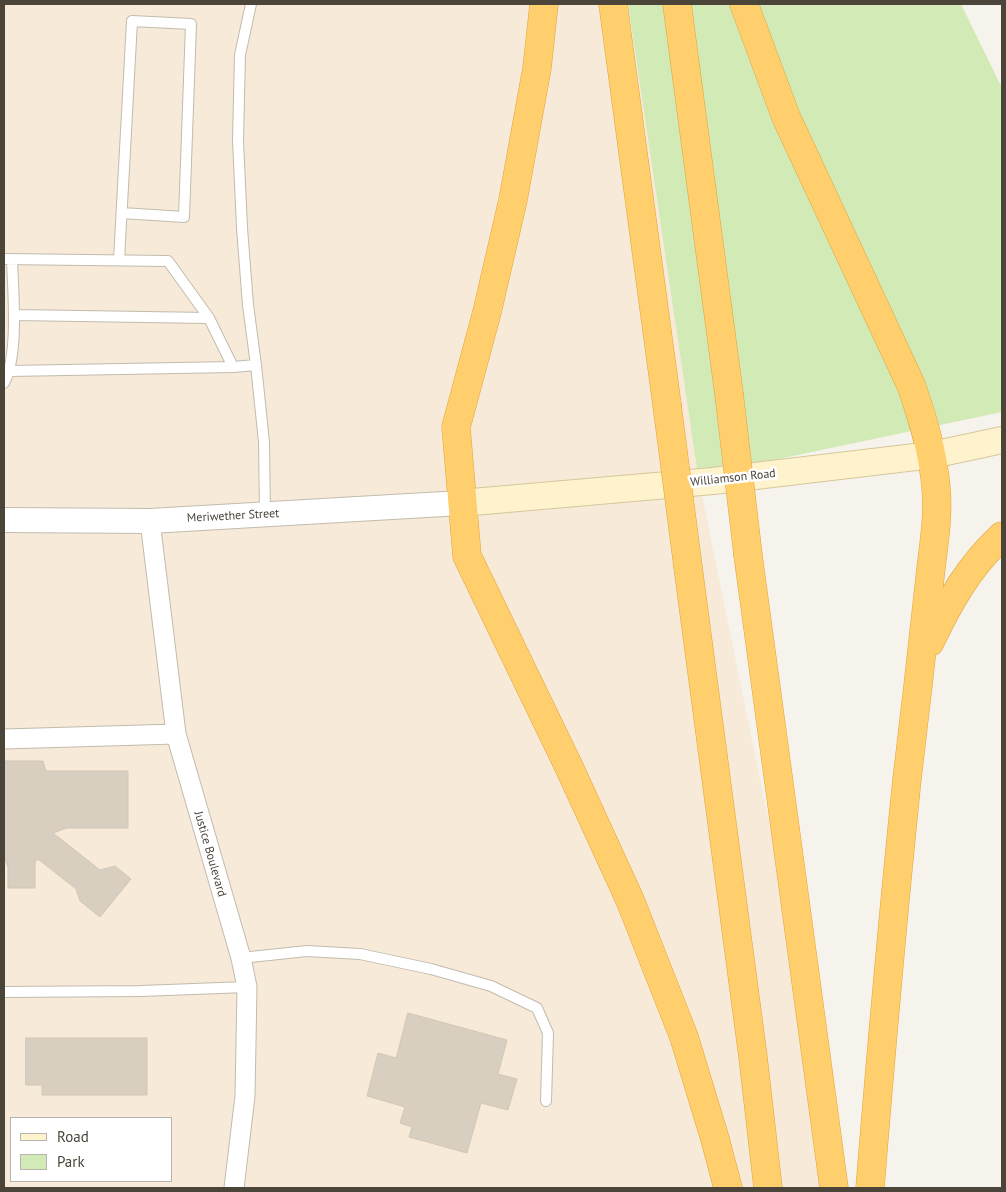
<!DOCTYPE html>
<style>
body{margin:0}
#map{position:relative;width:1006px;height:1192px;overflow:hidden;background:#f6f3ec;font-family:"PT Sans",sans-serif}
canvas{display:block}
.frame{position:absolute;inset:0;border:5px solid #4b4439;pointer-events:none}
.legend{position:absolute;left:10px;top:1117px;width:162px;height:65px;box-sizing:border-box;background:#fff;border:1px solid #b7b4b0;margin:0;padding:6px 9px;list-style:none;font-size:15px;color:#4b4439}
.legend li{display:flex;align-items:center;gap:10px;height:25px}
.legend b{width:25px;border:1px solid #b7b4b0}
</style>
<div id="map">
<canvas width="1006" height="1192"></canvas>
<div class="frame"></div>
<ul class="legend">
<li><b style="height:6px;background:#fff3cd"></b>Road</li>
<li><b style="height:14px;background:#d2eab5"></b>Park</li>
</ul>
</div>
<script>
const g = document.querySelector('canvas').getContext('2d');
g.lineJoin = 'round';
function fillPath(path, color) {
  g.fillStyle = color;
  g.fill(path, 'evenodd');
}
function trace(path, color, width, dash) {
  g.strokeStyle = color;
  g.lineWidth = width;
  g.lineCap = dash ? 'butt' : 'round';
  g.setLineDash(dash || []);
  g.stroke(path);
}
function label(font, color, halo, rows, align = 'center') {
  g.font = font + ' "PT Sans",sans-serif';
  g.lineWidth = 5;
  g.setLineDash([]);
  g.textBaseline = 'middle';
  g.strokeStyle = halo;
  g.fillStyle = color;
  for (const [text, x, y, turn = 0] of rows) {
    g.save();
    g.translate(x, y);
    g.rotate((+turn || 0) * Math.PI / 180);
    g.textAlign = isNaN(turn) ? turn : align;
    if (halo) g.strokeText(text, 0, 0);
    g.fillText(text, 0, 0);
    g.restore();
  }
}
fillPath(new Path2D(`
 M4,4H628L698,476L844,1188H4ZM11,1118H171V1181H11Z`), '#f7ead8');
fillPath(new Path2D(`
 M628,4H961L1002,88V412L698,476Z`), '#d2eab5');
const building = new Path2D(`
 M4,761H43L46,771H128V828H67L53,833L100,870L115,866L131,879L100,917L80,901L76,889L38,859L35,862V888H8V867L4,857Z
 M408,1013L507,1040L498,1074L517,1079L508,1110L481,1103L467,1153L409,1137L412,1127L400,1123L405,1107L367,1096L378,1053L396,1058Z
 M26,1038H147V1095H42V1085H26Z`);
fillPath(building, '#d8cfc1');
trace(building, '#d3c7b4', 1);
const service = new Path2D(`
 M251,4L240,55L238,140L242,228L248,305L256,365L264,442L265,514
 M4,259L168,261L209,318L233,367
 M119,260L132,21L191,24L184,217L122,213
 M14,315L209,318
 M10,371L233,367L256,365
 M4,383C19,355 13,292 12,259
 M241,958L307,951L360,954L431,969L491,986L537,1008L548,1033L546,1101
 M4,992L141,991L247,987`);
const minor = new Path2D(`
 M150,521L176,734L241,958L247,987L245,1096L234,1188
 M4,739L176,734`);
const tertiary = new Path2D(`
 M4,520L150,521L461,503`);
const secondary = new Path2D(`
 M461,503L713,481L932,455L1002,440`);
const motorway = new Path2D(`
 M544,4L537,68L513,200L487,312L456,427L467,556L569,767L630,900L684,1037L715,1139L728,1188
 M613,4L667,405
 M677,4L729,394
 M744,4L786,117L911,385C923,419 933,452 936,488C939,517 933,548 930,577C923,644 915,712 907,779C893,915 881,1052 870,1188
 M748,555L834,1188
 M688,567L753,1057L768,1188
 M930,642C949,602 969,566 1002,536`);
trace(service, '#c2bbae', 12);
trace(minor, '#c2bbae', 21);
trace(tertiary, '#c2bbae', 26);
trace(secondary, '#d6c79b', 28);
trace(motorway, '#e0a43c', 29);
trace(service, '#fff', 10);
trace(minor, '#fff', 19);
trace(tertiary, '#fff', 24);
trace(secondary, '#fff3cd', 26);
trace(motorway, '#ffcf6e', 28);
const motorwayBridge = new Path2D(`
 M729,394L748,555
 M667,405L688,567`);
trace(motorwayBridge, '#e0a43c', 29, []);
trace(motorwayBridge, '#ffcf6e', 28);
label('12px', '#4b4439', '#fff', [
 ["Williamson Road",733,478,-6],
 ["Meriwether Street",233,516,-3],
 ["Justice Boulevard",210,854,74]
]);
</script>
